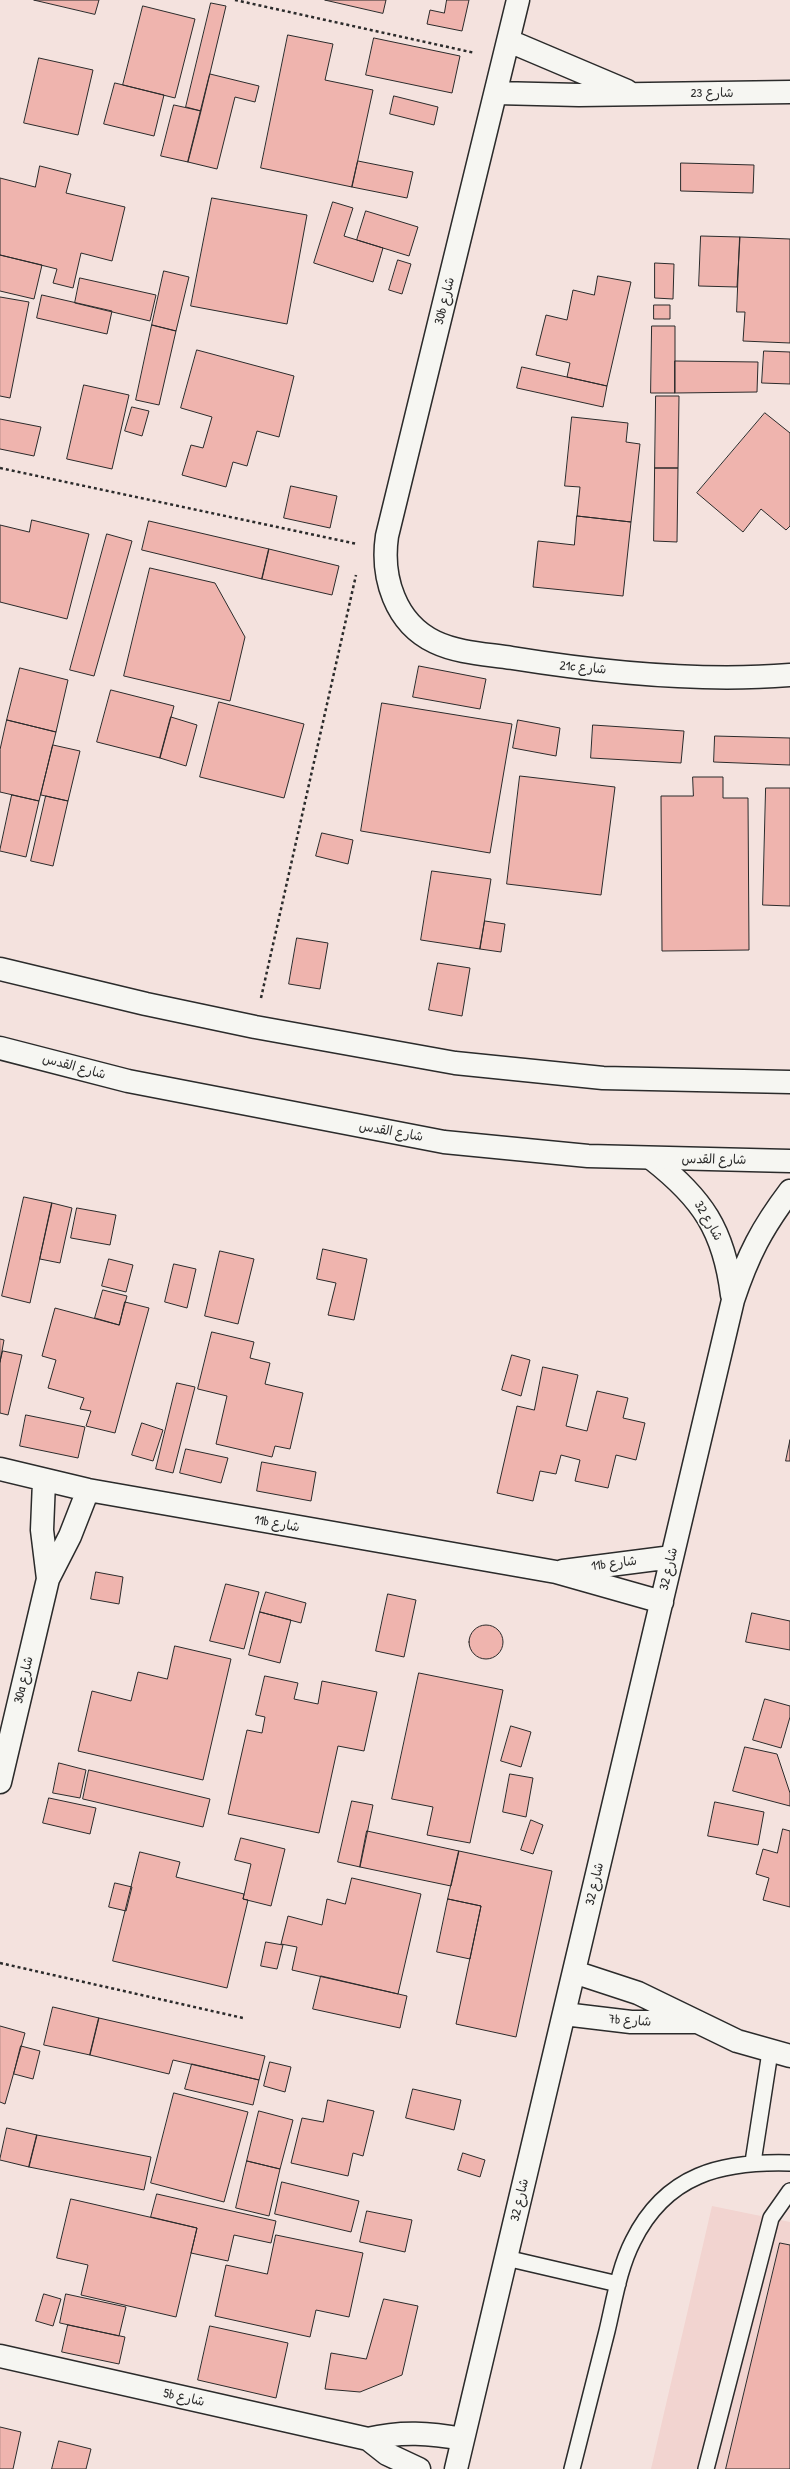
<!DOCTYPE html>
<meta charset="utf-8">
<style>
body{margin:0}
canvas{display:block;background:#f4e2de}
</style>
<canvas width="790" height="2469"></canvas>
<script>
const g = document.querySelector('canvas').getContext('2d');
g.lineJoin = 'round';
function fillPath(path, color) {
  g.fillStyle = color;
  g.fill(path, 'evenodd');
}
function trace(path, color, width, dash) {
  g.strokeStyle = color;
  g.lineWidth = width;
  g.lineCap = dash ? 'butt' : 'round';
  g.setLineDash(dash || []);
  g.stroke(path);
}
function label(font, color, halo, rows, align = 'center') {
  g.font = font + ' "Patrick Hand","Playpen Sans Arabic",sans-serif';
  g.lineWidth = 3;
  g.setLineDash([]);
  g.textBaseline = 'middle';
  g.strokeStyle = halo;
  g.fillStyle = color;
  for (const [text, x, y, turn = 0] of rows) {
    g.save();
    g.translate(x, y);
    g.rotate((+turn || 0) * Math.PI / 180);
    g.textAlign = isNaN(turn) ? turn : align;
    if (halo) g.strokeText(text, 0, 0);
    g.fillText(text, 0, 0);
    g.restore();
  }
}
fillPath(new Path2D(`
 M712,2206L790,2222V2469H651Z`), '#f2d4d0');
const building = new Path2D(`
 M34,0H99L95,14Z
 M325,0H386L383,13Z
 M447,0H469L462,31L427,24L430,10L444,13Z
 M211,3L226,6L201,111L186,107Z
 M143,6L195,19L175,98L123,85Z
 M288,35L333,44L325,80L373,90L352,187L261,168Z
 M374,38L460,56L452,93L366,75Z
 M39,58L93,70L78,135L24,123Z
 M210,74L259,86L255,102L235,97L217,169L188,162Z
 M115,83L164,95L154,136L104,124Z
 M394,96L438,107L434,125L390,114Z
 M174,105L201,111L188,162L161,156Z
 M358,161L413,172L407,198L352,187Z
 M681,163L754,165L753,193L681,191Z
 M40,166L71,174L66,193L125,207L112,261L81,253L73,288L53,283L57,269L0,255V178L35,187Z
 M212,198L307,215L287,324L191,306Z
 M333,202L353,208L344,236L383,248L373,282L314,263Z
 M366,211L418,227L409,256L357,240Z
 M701,236L740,237L737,287L699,286Z
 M740,237L790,239V343L743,341L745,312H737Z
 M0,255L42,265L34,299L0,291Z
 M398,260L411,264L402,294L389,290Z
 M655,263L674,264L673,299L655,298Z
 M164,271L189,277L176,331L152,325Z
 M598,276L631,282L607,386L567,377L570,363L536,355L546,315L567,320L573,290L594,295Z
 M80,278L156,295L150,321L75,303Z
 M42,295L112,311L107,334L37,318Z
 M0,297L29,302L10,398L0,396Z
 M654,305H670V319H654Z
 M152,325L176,331L159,405L136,400Z
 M652,326H675V393H651Z
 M197,350L294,376L279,437L257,431L247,466L233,462L226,487L182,475L191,445L203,448L212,417L181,408Z
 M764,351L790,352V384L762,383Z
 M675,361L758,362L757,392L675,393Z
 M522,367L607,386L603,407L517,388Z
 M84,385L129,395L112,469L67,459Z
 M656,396H679L678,468H655Z
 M132,407L149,411L142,436L125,431Z
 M765,413L790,433V526L786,530L761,509L743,532L697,493Z
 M572,417L628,423L626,442L640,444L631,522L577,516L580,487L565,486Z
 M0,419L41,427L34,456L0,449Z
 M655,468H678L677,542L654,541Z
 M291,486L337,496L330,528L284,518Z
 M577,516L631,522L623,596L533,587L538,541L574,545Z
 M32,520L89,534L67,619L0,602V525L29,532Z
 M149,521L269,549L262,579L142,550Z
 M107,534L132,541L94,676L70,670Z
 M269,549L339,566L332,595L262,579Z
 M150,568L215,583L245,637L230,701L124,676Z
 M419,666L486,679L480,709L413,697Z
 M20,668L68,680L56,732L7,720Z
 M111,690L174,706L160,758L97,742Z
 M219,702L304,724L284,798L200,777Z
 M382,703L512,724L490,853L361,831Z
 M171,717L197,725L186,766L160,758Z
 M7,720L56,732L39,801L0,792V750Z
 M518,720L560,728L556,756L513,748Z
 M593,725L684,731L681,763L591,758Z
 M715,736L790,738V765L714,762Z
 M53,745L80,751L68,801L41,795Z
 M520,776L615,787L601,895L507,884Z
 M693,777H723V798H748L749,950L662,951L661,796H693Z
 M766,788H790V906L763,905Z
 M12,795L39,801L26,857L0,851Z
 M46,796L68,801L53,866L31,861Z
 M322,833L353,840L348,864L316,856Z
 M432,871L491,879L480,949L421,940Z
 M485,921L505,924L501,952L480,949Z
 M297,938L328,943L320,989L289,984Z
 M438,963L470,968L462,1016L429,1010Z
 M24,1197L52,1203L30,1303L2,1296Z
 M52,1203L72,1208L60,1263L40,1259Z
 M77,1208L116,1215L110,1245L71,1238Z
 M323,1249L367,1259L354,1320L328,1315L336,1283L317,1279Z
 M220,1251L254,1259L238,1324L205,1316Z
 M109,1259L133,1265L126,1292L102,1286Z
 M174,1264L196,1269L187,1308L165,1302Z
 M103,1290L127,1296L119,1325L95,1318Z
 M125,1302L149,1308L115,1433L86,1426L91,1411L80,1409L84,1398L48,1388L56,1360L42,1356L55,1308L119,1325Z
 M212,1332L254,1342L250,1358L270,1363L265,1384L303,1393L290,1449L275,1446L272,1457L216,1444L227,1396L198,1389Z
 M0,1339L4,1340L0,1362Z
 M3,1351L22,1355L8,1415L0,1413V1362Z
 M512,1355L530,1360L521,1396L502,1390Z
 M543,1367L578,1375L566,1426L587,1431L597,1391L628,1398L623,1418L645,1423L636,1460L616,1455L608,1488L575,1481L580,1460L561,1455L556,1474L540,1471L533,1501L497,1493L517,1406L534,1410Z
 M177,1383L195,1387L173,1473L156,1469Z
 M26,1415L85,1427L78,1458L20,1446Z
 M142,1423L163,1430L153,1461L132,1455Z
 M790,1440V1461H786Z
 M186,1449L228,1458L221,1483L180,1473Z
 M262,1462L316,1472L311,1501L257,1491Z
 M96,1572L123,1577L119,1604L91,1599Z
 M226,1584L259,1592L244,1649L210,1641Z
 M266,1592L306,1603L301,1623L260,1612Z
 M388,1594L416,1600L404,1657L376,1651Z
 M260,1612L291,1620L280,1663L249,1655Z
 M752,1613L790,1621V1650L746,1642Z
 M469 1642a17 17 0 1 1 34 0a17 17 0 1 1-34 0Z
 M175,1646L231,1659L203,1780L78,1751L92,1691L131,1701L138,1672L167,1679Z
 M419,1673L503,1690L470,1843L427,1835L433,1807L392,1799Z
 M265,1676L298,1683L294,1699L318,1704L322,1681L377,1692L364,1751L338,1746L319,1833L228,1814L247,1730L262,1733L265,1717L256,1715Z
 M765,1699L790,1706V1717L781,1748L753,1740Z
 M511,1726L531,1732L521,1767L501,1761Z
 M745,1747L777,1754L790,1793V1806L733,1791Z
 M59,1763L86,1770L80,1798L53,1793Z
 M89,1770L210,1799L203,1827L83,1799Z
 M510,1774L533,1778L526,1817L503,1812Z
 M49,1798L96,1808L90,1834L43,1823Z
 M352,1801L373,1805L360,1867L338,1862Z
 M715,1802L764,1812L758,1845L708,1836Z
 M531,1820L543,1825L533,1854L521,1850Z
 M783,1829L790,1831V1907L763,1900L769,1878L756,1874L763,1849L777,1853Z
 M367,1831L459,1851L451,1886L360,1867Z
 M241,1838L285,1849L271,1906L243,1899L251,1864L235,1860Z
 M459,1851L552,1871L516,2037L456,2024L481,1906L448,1899Z
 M140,1852L180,1862L176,1877L244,1894L243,1899L248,1900L227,1988L113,1961Z
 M352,1878L421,1894L398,1994L292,1970L297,1947L281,1944L288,1916L322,1925L327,1899L345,1904Z
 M115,1883L132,1887L126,1911L109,1907Z
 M448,1899L481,1906L470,1959L437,1952Z
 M266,1942L283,1945L277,1969L261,1966Z
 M321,1976L407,1996L400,2028L313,2009Z
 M53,2007L99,2018L90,2055L44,2045Z
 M99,2018L265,2056L259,2080L173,2060L169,2074L90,2055Z
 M0,2026L25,2033L5,2104L0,2102Z
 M21,2046L40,2051L33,2079L14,2074Z
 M270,2062L291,2067L285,2092L264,2086Z
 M192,2064L259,2080L253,2105L185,2089Z
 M413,2089L461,2100L454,2130L406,2118Z
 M174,2093L248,2112L224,2202L151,2183Z
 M328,2100L374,2111L363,2156L353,2153L348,2176L291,2163L302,2118L323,2122Z
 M259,2111L293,2120L280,2169L247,2161Z
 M7,2128L37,2135L29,2167L0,2160Z
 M37,2135L151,2157L144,2190L29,2167Z
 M463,2153L485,2160L480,2177L458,2170Z
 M247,2161L280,2169L269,2216L236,2208Z
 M282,2182L359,2201L351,2232L275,2214Z
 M157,2194L276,2221L271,2243L234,2235L228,2261L191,2253L197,2228L151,2217Z
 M71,2199L197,2228L176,2317L81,2295L88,2265L57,2258Z
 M367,2211L412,2220L405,2252L360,2242Z
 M276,2235L363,2253L349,2317L316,2310L310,2337L215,2316L226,2265L267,2274Z
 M780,2243L790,2245V2469H726Z
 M44,2294L61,2299L53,2326L36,2321Z
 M66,2294L126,2307L119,2336L60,2323Z
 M384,2299L418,2306L402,2375L360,2392L325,2389L331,2353L366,2359Z
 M68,2325L125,2337L119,2364L62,2352Z
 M210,2326L288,2343L276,2398L198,2380Z
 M0,2427L21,2432L13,2469H0Z
 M59,2441L91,2449L86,2469H52Z`);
fillPath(building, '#efb4ae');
trace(building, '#2b2b2b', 1);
const service = new Path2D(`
 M753,2162L770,2052
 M506,2258L618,2284
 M572,2469C584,2423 595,2377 607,2331C614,2302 619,2268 633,2241C666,2174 722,2161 790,2163
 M706,2469L771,2218L790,2191`);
const minor = new Path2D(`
 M518,0L387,536C381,577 395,623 435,642C458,653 486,654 512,658C599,672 702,682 790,675
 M509,41L627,91
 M496,93L579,95L790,92
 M652,1159C702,1198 724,1230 732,1295
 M0,1469L88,1490L556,1572L662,1602
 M44,1481L42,1530L48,1579
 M563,1571L672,1557
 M0,1782L48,1579L70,1536L88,1490
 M574,1972L638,1993L737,2041L790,2056
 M564,2014L631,2022H696
 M0,2356L368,2439L387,2454L419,2469
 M368,2439C401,2431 430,2433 463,2439
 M456,2469L733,1300C748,1255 762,1228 790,1191`);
const secondary = new Path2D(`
 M0,969L146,1004L255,1027L455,1063L603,1078L790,1082
 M0,1048L128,1081L444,1142L588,1156L790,1161`);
trace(service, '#2b2b2b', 18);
trace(minor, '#2b2b2b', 25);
trace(secondary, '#2b2b2b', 25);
trace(new Path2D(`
 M235,0L475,53
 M0,468L357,544
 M261,998L356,575
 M0,1963L243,2018`), '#2b2b2b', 2.5, [3, 3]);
trace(service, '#f6f6f2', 15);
trace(minor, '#f6f6f2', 22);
trace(secondary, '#f6f6f2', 22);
label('13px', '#2b2b2b', '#f6f6f2', [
 ["شارع 23",712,94],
 ["30b شارع",445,301,-76],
 ["21c شارع",583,668,5],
 ["شارع القدس",74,1067,15],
 ["شارع القدس",391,1132,10],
 ["شارع القدس",714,1160,1],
 ["شارع 32",708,1221,60],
 ["11b شارع",277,1524,10],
 ["11b شارع",614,1564,-7],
 ["شارع 32",669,1569,-77],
 ["30a شارع",24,1680,-77],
 ["شارع 32",595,1884,-77],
 ["7b شارع",630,2021,4],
 ["شارع 32",520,2200,-77],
 ["5b شارع",184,2398,13]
]);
</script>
